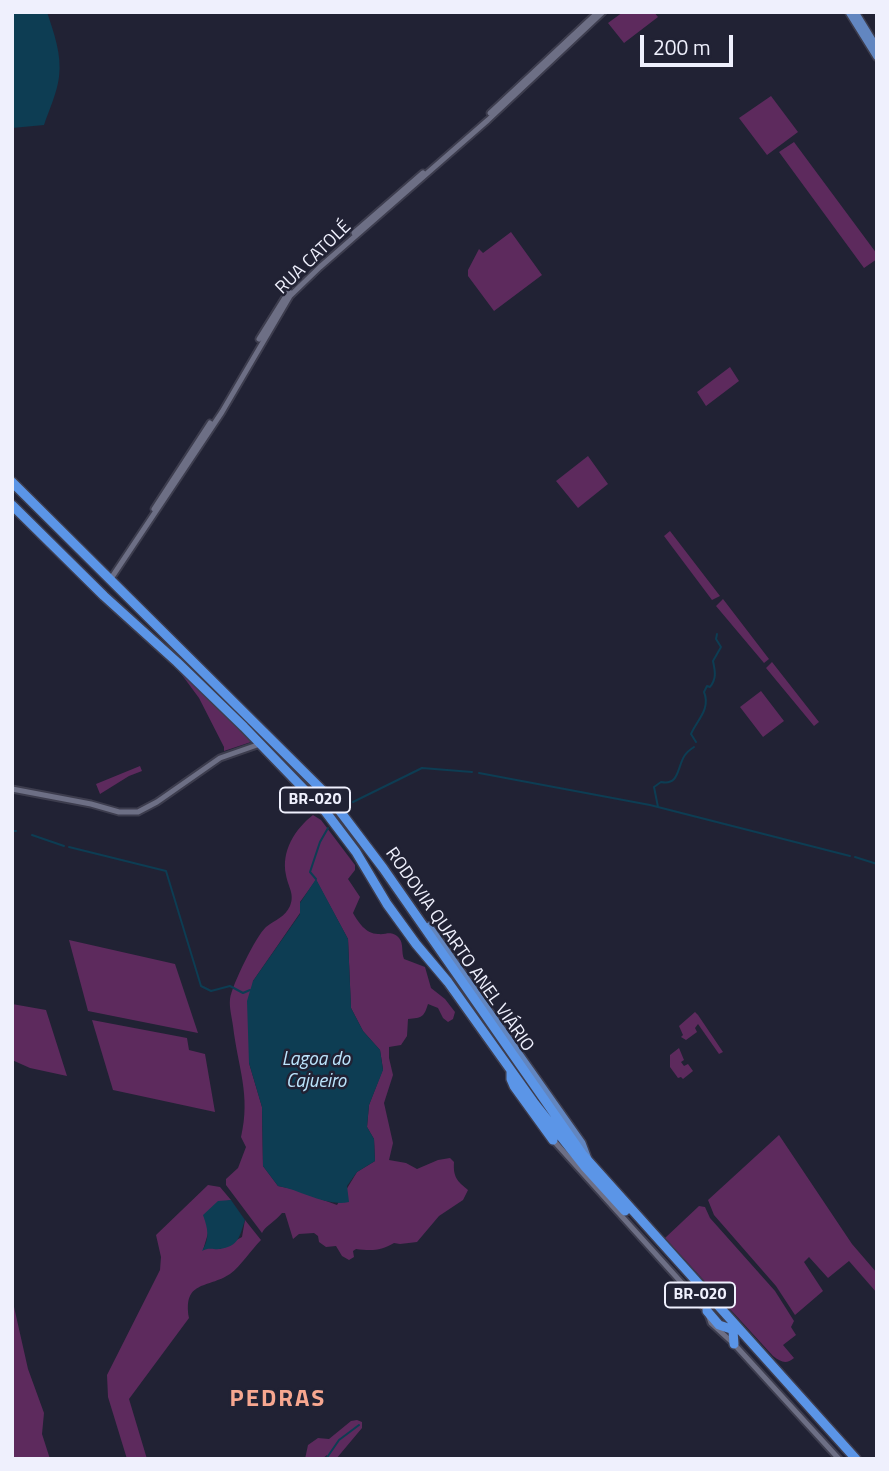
<!DOCTYPE html>
<meta charset="utf-8">
<style>
body{margin:0}
#map{position:relative;width:889px;height:1471px;overflow:hidden;background:#212234;font-family:"Titillium Web",sans-serif}
canvas{display:block}
.frame{position:absolute;inset:0;border:14px solid #eff0fd;pointer-events:none}
.scale{position:absolute;left:640px;top:35px;width:93px;height:32px;box-sizing:border-box;border:4px solid #eff0fd;border-top:0;padding-left:9px;font-size:21px;line-height:24px;white-space:nowrap;color:#eff0fd;-webkit-text-stroke:5px #212234;paint-order:stroke}
</style>
<div id="map">
<canvas width="889" height="1471"></canvas>
<div class="frame"></div>
<div class="scale">200 m</div>
</div>
<script>
const g = document.querySelector('canvas').getContext('2d');
g.lineJoin = 'round';
function fillPath(path, color) {
  g.fillStyle = color;
  g.fill(path, 'evenodd');
}
function trace(path, color, width, dash) {
  g.strokeStyle = color;
  g.lineWidth = width;
  g.lineCap = dash ? 'butt' : 'round';
  g.setLineDash(dash || []);
  g.stroke(path);
}
function label(font, color, halo, rows, align = 'center') {
  g.font = font + ' "Titillium Web",sans-serif';
  g.lineWidth = 5;
  g.setLineDash([]);
  g.textBaseline = 'middle';
  g.strokeStyle = halo;
  g.fillStyle = color;
  for (const [text, x, y, turn = 0] of rows) {
    g.save();
    g.translate(x, y);
    g.rotate((+turn || 0) * Math.PI / 180);
    g.textAlign = isNaN(turn) ? turn : align;
    if (halo) g.strokeText(text, 0, 0);
    g.fillText(text, 0, 0);
    g.restore();
  }
}
fillPath(new Path2D(`
 M623,12H654L658,17L624,43L608,23Z
 M771,96L798,132L767,155L739,118Z
 M794,142L877,254V259L864,268L779,152Z
 M511,232L542,275L494,311L468,276V270L479,249L483,253Z
 M730,367L739,381L706,406L697,392Z
 M588,456L608,484L578,508L556,481Z
 M670,531L720,596L712,600L664,536Z
 M723,599L769,659L764,663L716,606Z
 M168,656L251,738V742L224,751V747L199,698Z
 M772,662L819,722L814,726L766,668Z
 M761,691L784,721L763,737L740,707Z
 M140,766L142,771L129,776L100,794L96,784Z
 M313,815L321,820L355,865V870L348,879L360,897L353,913C358,922 366,934 378,934C387,935 391,930 399,938C404,944 401,952 404,959L425,967L431,988L445,999L455,1012L453,1019L448,1022L443,1018L438,1008L428,1004C424,1017 422,1018 408,1019L407,1036L401,1045L389,1047V1058L393,1075L384,1103L393,1143L389,1160L406,1163L417,1169L438,1160L450,1158L454,1162C453,1177 457,1181 468,1190L463,1200L439,1216L417,1242L400,1244L394,1243C381,1251 371,1251 356,1249L353,1251L354,1257L349,1260L342,1256L336,1246L326,1247L319,1242L318,1236L314,1233L299,1234L293,1239L285,1213H282C276,1221 265,1226 262,1233L226,1185V1179L238,1168L246,1147L241,1137C251,1095 238,1068 233,1026C232,1018 229,1007 230,999C232,985 256,936 266,927C275,920 285,917 290,906C295,894 288,887 286,875C281,851 295,829 313,815ZM316,880L348,939L351,1008L363,1031L380,1050L383,1069L369,1105L367,1127L374,1139L375,1161L357,1172L337,1205L293,1189L278,1186L263,1166L262,1107L249,1063L253,981L300,913V902Z
 M69,940L175,964L198,1033L88,1011Z
 M12,1004L46,1010L67,1076L30,1068L12,1060Z
 M695,1012L698,1015L723,1052L719,1054L698,1024L695,1028L697,1032L686,1040L681,1037L683,1035L679,1026Z
 M92,1020L187,1038L189,1050L205,1054L215,1112L113,1090Z
 M679,1048L684,1060L681,1062L684,1066L688,1064L693,1071L683,1079L681,1077L678,1078L670,1067V1055Z
 M779,1135L852,1244L877,1273V1293L849,1261L828,1278L809,1257L804,1262L823,1291L795,1315L776,1286L714,1215L708,1200Z
 M208,1185L220,1187L231,1200L224,1202L209,1230L203,1250L209,1247L220,1249L242,1237L245,1220L261,1240C251,1250 241,1266 230,1274C207,1289 183,1280 189,1318L129,1399L147,1459H127L108,1397L107,1375L160,1270L161,1257L156,1235Z
 M699,1206L705,1207L710,1218L775,1291L794,1321L791,1327L796,1335L783,1345L794,1358C786,1365 781,1362 773,1356L665,1238Z
 M12,1298L28,1369L44,1413L42,1434L50,1459H12Z
 M357,1420L362,1422V1428L336,1459H327V1455L322,1459H305L308,1445L318,1438L329,1439L351,1421Z`), '#5d2a5d');
fillPath(new Path2D(`
 M12,12H47C54,33 62,55 59,77C57,93 49,110 44,125L12,128Z
 M316,879L348,939L351,1008L363,1031L380,1050L383,1070L369,1105L367,1127L374,1139L375,1161L357,1172L347,1186L349,1202C326,1207 301,1190 278,1186L263,1166L262,1107L249,1063L247,1001L253,981L300,914V903Z
 M231,1200L245,1220C240,1235 239,1247 219,1249C211,1250 210,1247 202,1251C210,1238 208,1229 203,1215L218,1201Z`), '#0d3d53');
trace(new Path2D(`
 M696,742L691,734C697,720 711,709 704,692L707,686L710,687C717,678 715,671 713,661L721,647L716,639L717,634
 M479,773L650,805L850,856
 M353,802L422,768L472,772
 M658,807L654,787L661,782C680,786 677,766 685,755C687,752 691,749 694,747
 M12,831H16
 M32,835L64,846
 M69,847L166,871L201,986L211,991L230,986L243,993L250,990
 M855,857L877,864
 M316,879L310,872L320,842L328,828
 M326,1459L339,1440L359,1425`), '#0d3d53', 2);
const minor = new Path2D(`
 M490,113L598,12
 M354,233L423,173
 M259,339L289,291
 M154,509L210,423
 M110,580L222,412L290,296L320,267L488,120L603,12
 M12,789L91,804L119,812H138L157,802L220,758L260,744
 M553,1140L707,1311L711,1323L734,1344L839,1459`);
const major = new Path2D(`
 M849,12L877,57
 M855,12L877,48
 M429,926L582,1143L588,1159`);
const highway = new Path2D(`
 M12,482L330,798L383,868L583,1155L856,1459
 M12,505L104,596L177,662L244,727L325,811L356,852L387,904L416,944L448,982L535,1104L585,1167L625,1211
 M511,1072V1079L514,1086L553,1140
 M707,1311L719,1325L731,1329
 M733,1331L734,1344`);
trace(minor, '#3d3d4e', 9);
trace(major, '#3d3d4e', 10);
trace(highway, '#3d3d4e', 12);
trace(minor, '#6d6f85', 5);
trace(major, '#6286c0', 7);
trace(highway, '#5b95e7', 9);
for (const [x, y, w] of [
 [315,800,70],
 [700,1295,70]
]) {
  const box = new Path2D();
  box.roundRect(x - w / 2, y - 12.5, w, 25, 5);
  g.fillStyle = '#212234';
  g.fill(box);
  trace(box, '#eff0fd', 2);
}
label('bold 16px', '#eff0fd', null, [
 ["BR-020",315,800],
 ["BR-020",700,1295]
]);
label('18px', '#eff0fd', '#212234', [
 ["RUA CATOLÉ",314,258,-44],
 ["RODOVIA QUARTO ANEL VIÁRIO",459,950,55]
]);
label('italic 19px', '#bce5fd', '#212234', [
 ["Lagoa do",316,1060],
 ["Cajueiro",316,1082]
]);
g.letterSpacing = '2px';
label('bold 24px', '#f7a790', '#212234', [
 ["PEDRAS",278,1400]
]);
g.letterSpacing = '0px';
</script>
